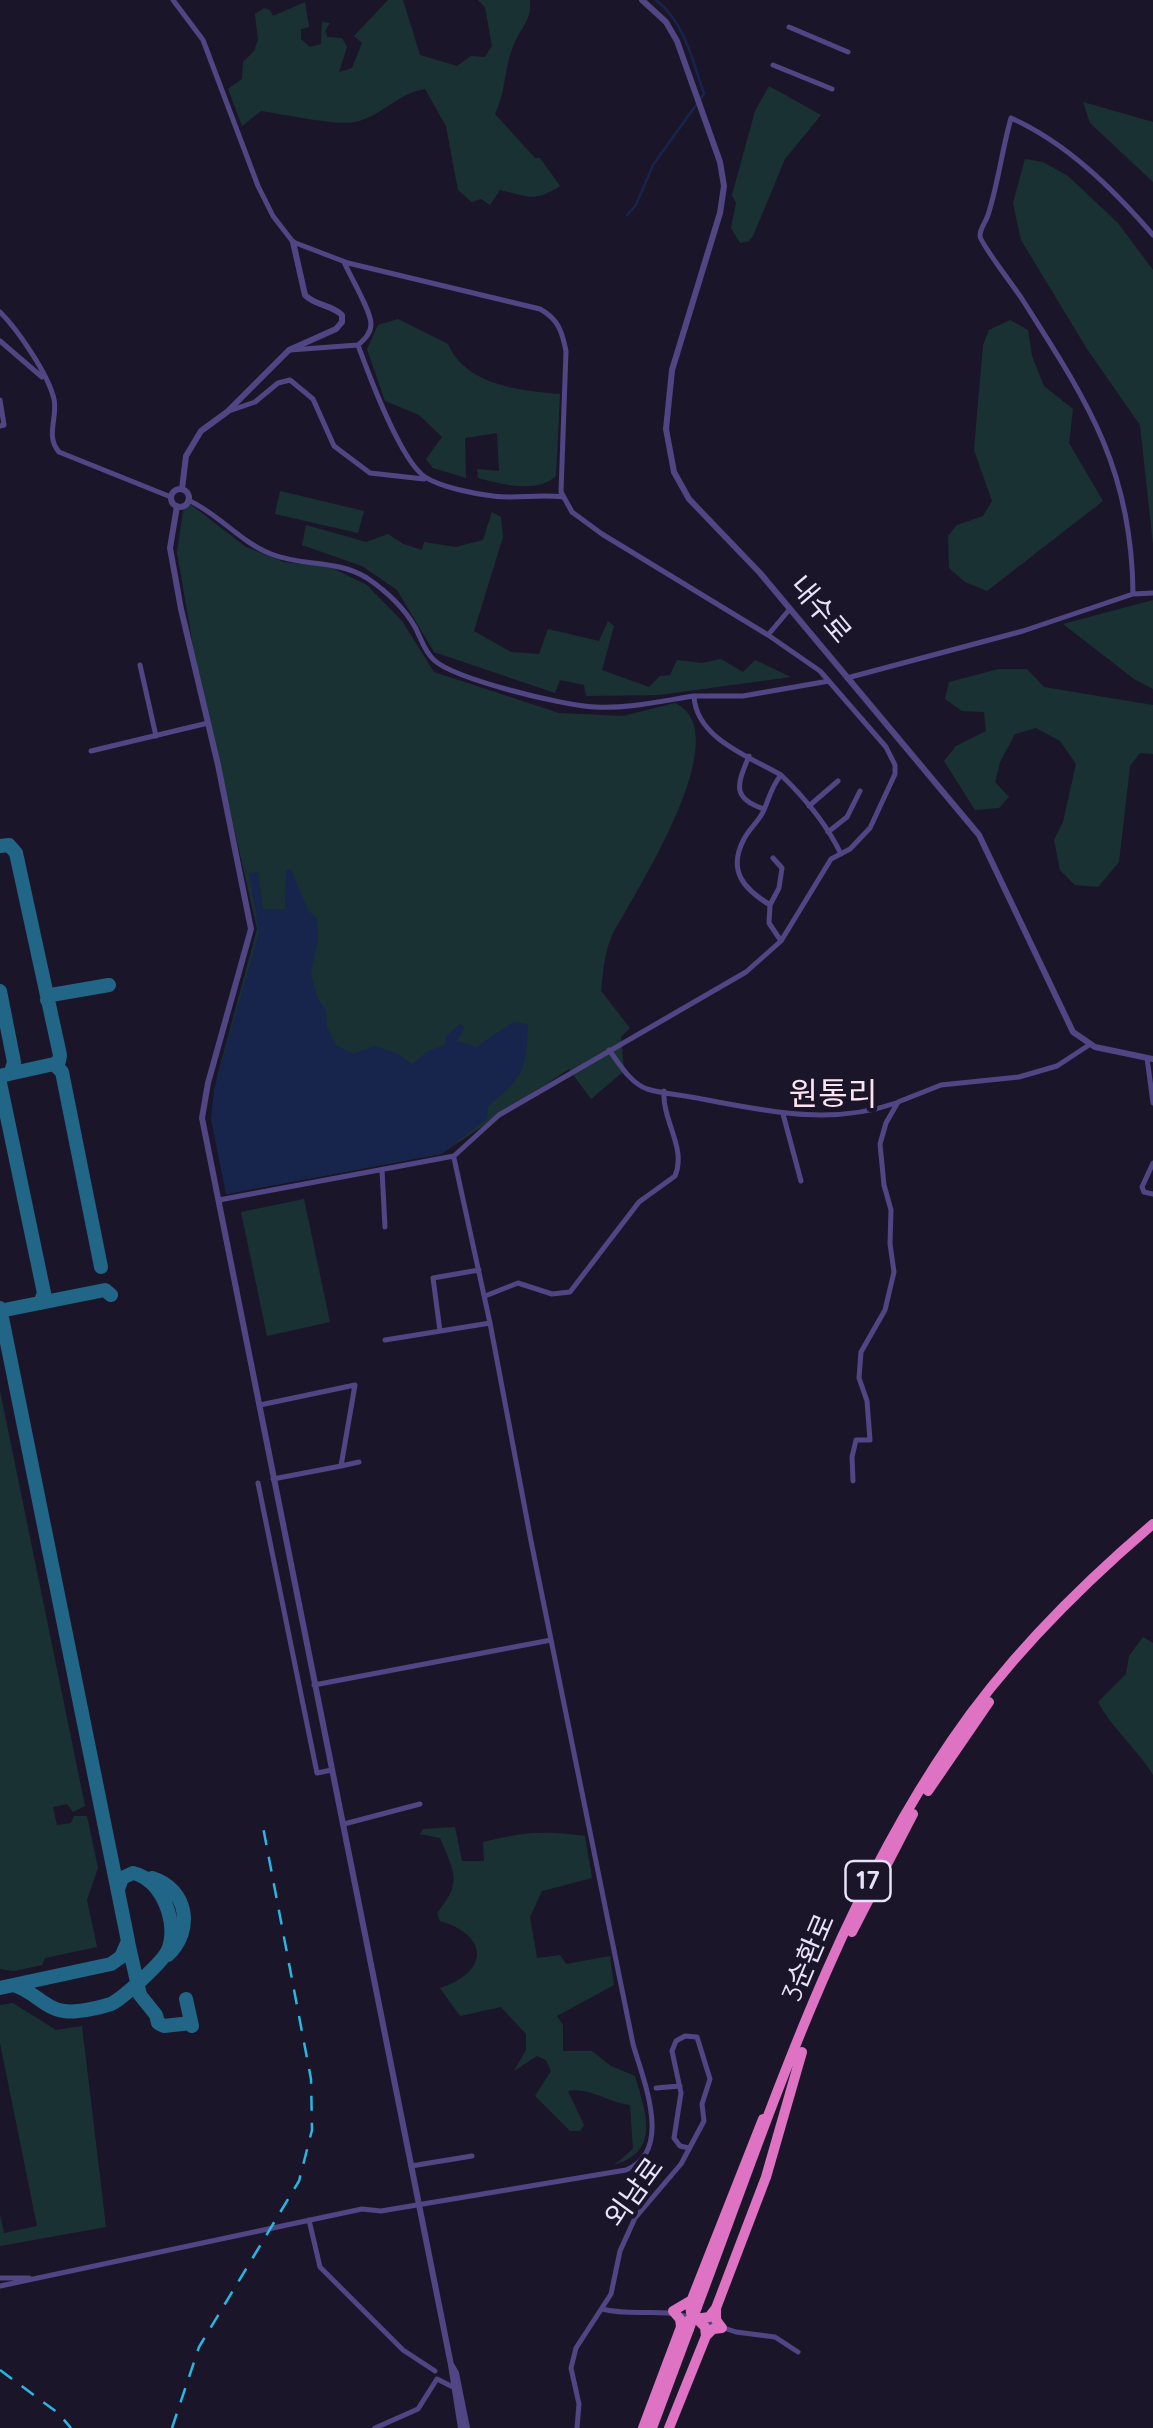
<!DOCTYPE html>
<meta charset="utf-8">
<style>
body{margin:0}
canvas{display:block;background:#1b152a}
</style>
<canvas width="1153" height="2428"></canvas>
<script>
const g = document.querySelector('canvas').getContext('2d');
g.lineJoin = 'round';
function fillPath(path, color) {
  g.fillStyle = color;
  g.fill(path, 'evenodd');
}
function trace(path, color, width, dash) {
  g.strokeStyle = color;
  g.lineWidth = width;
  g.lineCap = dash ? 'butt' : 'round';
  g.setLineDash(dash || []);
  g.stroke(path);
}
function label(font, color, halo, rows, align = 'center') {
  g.font = font + ' Quicksand,"Noto Sans KR",sans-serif';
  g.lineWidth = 8;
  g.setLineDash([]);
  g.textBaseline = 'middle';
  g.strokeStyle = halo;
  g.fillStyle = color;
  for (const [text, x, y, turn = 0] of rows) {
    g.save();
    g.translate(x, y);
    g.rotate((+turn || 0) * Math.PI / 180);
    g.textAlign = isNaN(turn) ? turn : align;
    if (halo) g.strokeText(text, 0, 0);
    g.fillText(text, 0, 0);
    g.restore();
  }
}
fillPath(new Path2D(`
 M388,0H403L420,55L457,66L471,56L485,57L492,46L485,7L478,0H530C532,20 521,27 514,44C504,66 506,92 495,114L535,158H540L560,186C534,203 528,196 500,190L490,205L481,199L472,202L458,190L446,126L425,89C398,93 382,116 355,122C336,126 283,114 261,111L242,126L228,89L242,79L243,62L254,51L258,40L255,14L264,8L270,10L273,16L305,2L309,27L301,29V39L310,47L321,44L322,22L330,23L325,31L327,37L342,38L347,47L339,72L352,68L362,43L354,36Z
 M769,86L821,115L785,159L753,236L749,241L740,243L731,228L736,203L732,195L755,111Z
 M1083,102L1153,122V182L1090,123Z
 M1025,159L1043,162L1068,176L1118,223L1153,270V544L1140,425L1087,349L1021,240L1013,203Z
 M398,319L448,344C465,385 521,391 560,394L556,476C537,494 501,484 478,478L477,469L499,471L497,433L465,438L466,478L433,468L426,459L442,437L419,415L385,401L367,349L378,325Z
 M1010,320L1028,330L1032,356L1044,386L1073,409L1069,443L1103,501L987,591L965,582L949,568L948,536L957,525L983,516L992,501L974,450L983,345L989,330Z
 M280,491L364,511L358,533L275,514Z
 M190,504L246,547L284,562L330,567L367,585L402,621L434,672L559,713L623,716L675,703C741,734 631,898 611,938C604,954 603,974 601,991L630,1028L621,1037L624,1071L591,1099L569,1069L441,1154L226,1194L214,1108L217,1077L257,929L194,652L177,552L183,511Z
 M492,512L501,517L503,537L474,631L511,652L539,654L548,629L599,641L608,621L614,626L602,670L649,687L660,676L670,675L677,660L702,663L721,659L743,672L755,660L791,677L659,695L586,696L584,685L560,680L555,693L434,652L397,590L362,566L302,545L306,525L366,542L388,534L403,544L422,550L424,542L456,547L483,540Z
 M1153,600V689L1134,679L1063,624Z
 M999,669H1027L1044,687L1153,705V754L1140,753L1130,766L1119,862L1098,887L1075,885L1060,870L1054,840L1063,822L1076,764L1060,741L1036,728L1015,734L1000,762L995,782L1009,797L999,808L975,810L944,761L956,746L986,731L984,712L962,711L945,699L949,682Z
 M304,1199L330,1322L267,1336L241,1212Z
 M0,1391L85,1806L73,1812L67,1804L53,1807L57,1825L71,1823L74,1816H87L98,1868L87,1900L97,1947L45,1958L42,1965L14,1971L0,1969Z
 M1143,1637L1153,1643V1775C1137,1748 1113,1730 1098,1702L1126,1674L1129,1656Z
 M455,1827L462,1861H484L483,1842C522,1832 545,1830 585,1836L592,1878L542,1891L530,1917L537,1958L560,1955L566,1964L610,1956L614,1985L557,2016L563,2025V2051H592L611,2066L635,2076C646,2113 661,2151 614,2165L633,2149L630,2105C605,2102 591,2087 568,2091L584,2125L580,2131H570L535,2096L551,2071L546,2060L537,2056L514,2071L526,2050V2034L501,2007L460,2016L440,1988C488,1973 491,1936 440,1921L437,1913C463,1882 454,1872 440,1838L420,1834L423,1829Z
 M13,2003L56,2030L82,2026L106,2227L0,2246V2214L4,2233L37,2226L0,2043V2005Z`), '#193133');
fillPath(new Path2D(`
 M291,869L308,910L317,919L318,939L311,973L317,997L326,1011L327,1027L336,1045L353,1054L375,1046L398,1054L412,1064L428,1051L445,1045L446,1036L460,1024L465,1027L457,1041L476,1047L513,1022L528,1024C526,1073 524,1075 488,1107L487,1119L441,1154L226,1194L211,1119L214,1090L259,932L249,873L258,872L263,909H285L286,871Z`), '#17254c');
trace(new Path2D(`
 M627,215L636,205L653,165L704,94C692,59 685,23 656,0`), '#17254c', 2.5);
trace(new Path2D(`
 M0,846L9,845L16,853L60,1055L59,1061L54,1064
 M0,991L14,1062L11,1072
 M47,1000L51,995L109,985
 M0,1076L54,1064L62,1072L101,1267
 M0,1083L44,1293L40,1303
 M0,1308L128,1941L121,1957L111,1964L0,1988
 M0,1311L105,1290L111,1295
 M152,1878C188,1889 194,1930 168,1955
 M128,1942L140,1995L156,2015L158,2023L164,2026L191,2023
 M16,1986C33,1991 46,2009 64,2011C76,2013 99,2008 111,2004C123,1998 163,1962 168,1950C179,1924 162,1879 133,1873L122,1878L118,1889
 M186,1999L192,2026`), '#216686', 14);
trace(new Path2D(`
 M173,0L203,40L258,186L273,216L293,242L348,263L540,309C558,319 562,331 566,351L561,492L572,512L602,534L768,635L820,671L886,747L895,765V774L870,828L850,849L831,859L781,941L746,972L499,1115L454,1156L219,1200
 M789,27L848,52
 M773,65L832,89
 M0,312C18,330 48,374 54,399C58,418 45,436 59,452L171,497
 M0,341L42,377
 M358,345C369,375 400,460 425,477C440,487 475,494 493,496C516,499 539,494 563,497
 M290,350L358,345C365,339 371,333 371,324C371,311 350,276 344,262
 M0,400L4,425L0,426
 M229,411L255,402L278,383L290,380L313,399L334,446L370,473L424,479
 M188,500C219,514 240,542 271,554C303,567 336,559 367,578C386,591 403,606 415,627C421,638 424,651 434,660C454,679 564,706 595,707C627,709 662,701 694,696C696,738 748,756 781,775
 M1133,594C1132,468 1087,401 1022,299C1015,288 980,243 980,236C980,228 986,222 988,215C998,184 1002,150 1011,118C1067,143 1113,189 1153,235
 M768,635L789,610
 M140,665L156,736
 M847,678L1023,631L1133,594L1153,593
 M694,696H743L829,681
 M91,751L208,723
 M749,756C738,783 730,798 764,809
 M809,806L838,781
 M828,832L847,817L860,791
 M770,905L779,888L782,868L773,858
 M781,941L769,923L770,905C744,889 727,871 744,839C749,829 758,822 763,812C769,799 771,787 781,775C804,797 827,825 841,854
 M609,1050C619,1063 630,1083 647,1089C664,1094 684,1095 702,1099C767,1111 830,1126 896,1103
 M1147,1058L1153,1103
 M783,1114L801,1181
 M1153,1163L1142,1187L1144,1192L1153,1194
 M382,1170L385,1227
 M485,1296L518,1283L552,1294L570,1292L639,1202L675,1176C687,1148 662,1121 664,1091
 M440,1331L433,1278L479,1270
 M385,1340L490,1323
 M260,1405L355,1385L341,1466L273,1479
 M341,1466L359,1462
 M853,1481L852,1457L856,1440H870L867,1401L859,1378L861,1352L885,1310L894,1272L890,1244L891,1210L884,1185L880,1144L886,1123L898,1102L941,1085L1019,1077L1057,1066L1089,1045
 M258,1483L317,1773L332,1770
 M314,1685L551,1640
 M344,1824L420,1804
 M656,2088L680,2086
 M411,2166L472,2156
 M309,2220L320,2267L403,2350L435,2371
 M0,2278H29
 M0,2286L362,2209L381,2211L626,2170C674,2151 643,2080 633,2044L531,1541L490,1323L454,1158
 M602,2309C634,2317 661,2307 692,2318
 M703,2321L736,2332L775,2337L798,2352
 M375,2428L418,2409L437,2379L453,2387
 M577,2428L579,2404L571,2368L576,2348L611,2294L620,2251L635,2218L681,2164L704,2121L702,2104L710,2079L697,2037L685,2036L676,2041L672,2051L681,2093L674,2138L680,2146L689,2148`), '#504683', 5);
trace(new Path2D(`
 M642,0L666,22L677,41L720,162L724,186L720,213L672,370L666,429L674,472L689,499L760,573L979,835L1073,1032L1095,1047L1153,1059
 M182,489L186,456L201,431L227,412L289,350L336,329L342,322V315C331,304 315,306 305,295L293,242
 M171 498a9 9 0 1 1 18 0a9 9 0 1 1-18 0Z
 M177,506L170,548L181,609L218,765L251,929L208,1083L202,1118L451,2365L461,2428
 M452,2366L456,2373L467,2428`), '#504683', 6);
trace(new Path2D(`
 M928,1791L989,1702
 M852,1932L913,1814
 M697,2307C770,2114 834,1912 952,1740C1007,1659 1078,1588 1153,1524
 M681,2327L680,2319L673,2311L690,2301
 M706,2336L705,2327L691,2313L690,2304L763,2119
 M643,2428L681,2327L689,2320L709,2317L716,2308L766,2177L802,2052
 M652,2428L689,2329
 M669,2428L706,2336L713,2329L722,2328L716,2320V2309`), '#de72c3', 10);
trace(new Path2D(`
 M0,2370L58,2413L71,2428
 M172,2428L199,2347L299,2181L312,2130L311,2079L263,1827`), '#27b7e2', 2.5, [15, 12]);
trace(new Path2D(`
 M689,2329L697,2307`), '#de72c3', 10);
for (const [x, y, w] of [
 [868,1881,45]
]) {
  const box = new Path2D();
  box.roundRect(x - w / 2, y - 20, w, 40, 8);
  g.fillStyle = '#1b152a';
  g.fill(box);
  trace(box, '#e8e2fb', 2.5);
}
label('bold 25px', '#e8e2fb', null, [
 ["17",868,1881]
]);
label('28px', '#e8e2fb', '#1b152a', [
 ["내수로",820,610,50],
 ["3순환로",809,1958,-67],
 ["외남로",635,2193,-54]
]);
label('32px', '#fbe4f0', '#1b152a', [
 ["원통리",833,1095]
]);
</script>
